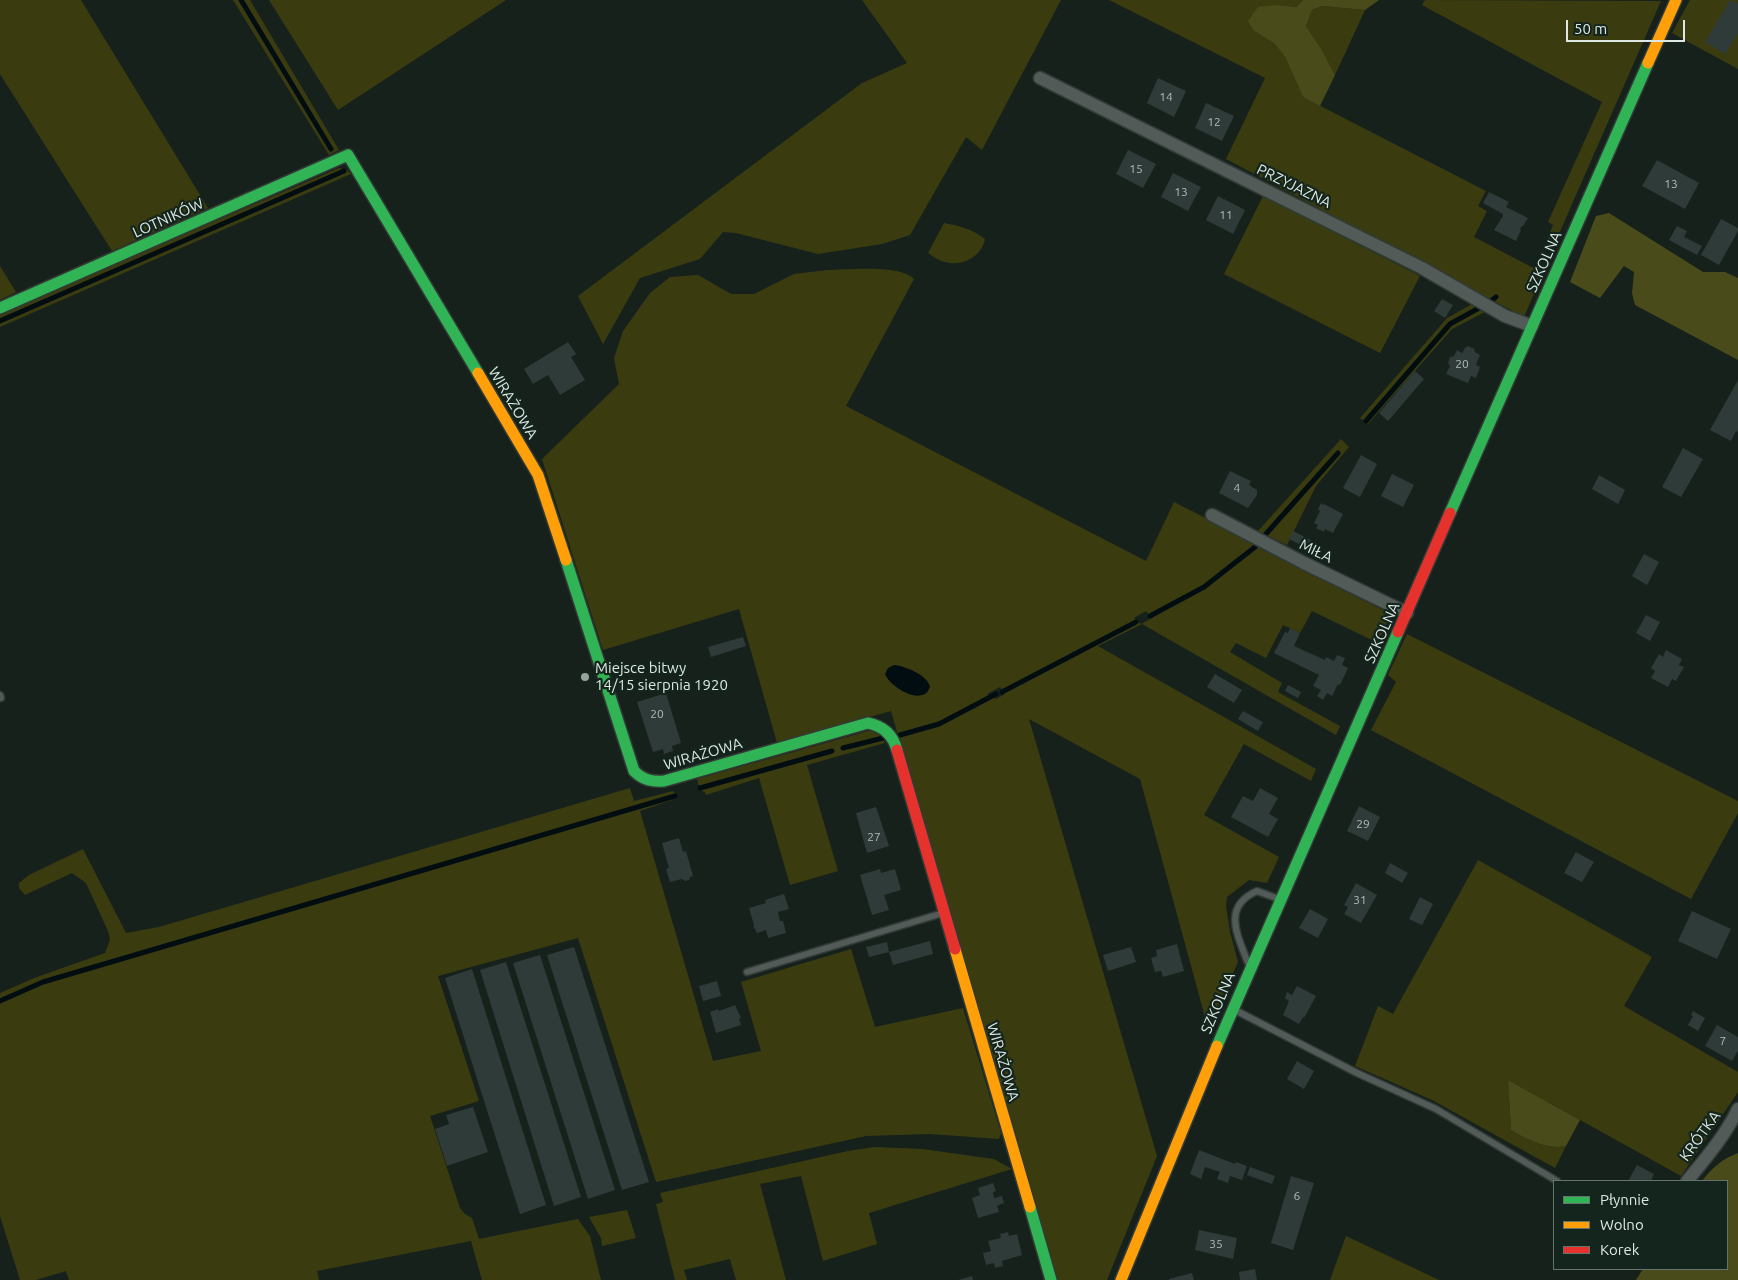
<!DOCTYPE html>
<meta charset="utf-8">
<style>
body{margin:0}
#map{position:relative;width:1738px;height:1280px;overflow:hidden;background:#17211c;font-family:Ubuntu,sans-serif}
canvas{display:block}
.legend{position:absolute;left:1553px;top:1180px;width:175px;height:90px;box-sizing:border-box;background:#13251d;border:1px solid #64736c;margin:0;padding:6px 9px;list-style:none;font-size:15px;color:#dde8e3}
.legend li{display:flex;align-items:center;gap:10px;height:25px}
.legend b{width:25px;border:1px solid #64736c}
.scale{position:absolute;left:1566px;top:20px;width:119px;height:22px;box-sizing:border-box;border:2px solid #dde8e3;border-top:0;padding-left:6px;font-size:15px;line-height:18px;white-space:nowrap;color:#dde8e3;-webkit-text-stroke:4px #13251d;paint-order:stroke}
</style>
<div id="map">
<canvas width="1738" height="1280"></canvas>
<ul class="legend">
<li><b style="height:6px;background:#30b455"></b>Płynnie</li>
<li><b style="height:6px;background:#ff9f0a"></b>Wolno</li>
<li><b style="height:6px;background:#e5322d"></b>Korek</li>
</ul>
<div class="scale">50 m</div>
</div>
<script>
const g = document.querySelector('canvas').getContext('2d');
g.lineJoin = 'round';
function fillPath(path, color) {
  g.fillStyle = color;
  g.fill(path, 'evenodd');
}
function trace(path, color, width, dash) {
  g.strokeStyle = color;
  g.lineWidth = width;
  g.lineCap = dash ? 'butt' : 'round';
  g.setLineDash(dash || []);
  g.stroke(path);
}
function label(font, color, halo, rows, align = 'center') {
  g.font = font + ' Ubuntu,sans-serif';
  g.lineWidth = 4.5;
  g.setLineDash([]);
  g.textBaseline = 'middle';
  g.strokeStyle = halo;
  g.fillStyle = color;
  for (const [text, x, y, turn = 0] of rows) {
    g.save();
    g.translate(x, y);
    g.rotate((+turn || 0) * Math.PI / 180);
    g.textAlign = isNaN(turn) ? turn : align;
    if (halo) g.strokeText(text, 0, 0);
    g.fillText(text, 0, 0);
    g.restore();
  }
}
fillPath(new Path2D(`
 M0,0H81L208,208L112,251L0,74Z
 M233,0H250L339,150L329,155Z
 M269,0H506L338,110Z
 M862,0H1061L982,150L966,137L910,235L882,244L818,254L736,233L723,232L700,259L640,278L603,344L578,296L862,83L907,63Z
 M1109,0H1303L1296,7L1279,5L1254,31L1275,44L1285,57L1303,97L1486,191L1478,206L1487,211L1474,237L1543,273L1524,317L1226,159L1265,78Z
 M1425,0L1661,1L1555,243L1547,240L1553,225L1548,222L1602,102L1422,5Z
 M1690,0H1738V69L1672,33Z
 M1322,6L1365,10L1335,75L1322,50L1306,26L1312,10Z
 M339,168L347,170L351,174L0,327V313Z
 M1263,196L1420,276L1380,353L1224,274Z
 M944,223C960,226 972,229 985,239C982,256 963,267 945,262C939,261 933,256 928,253Z
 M0,266L16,292L0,300Z
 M827,270C849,270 899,264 914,279L846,406L1146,561L1174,502L1247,539L1263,550L1385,611L1389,617L1378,643L1312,611L1300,633L1283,625L1266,658L1236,643L1230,652L1282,683L1278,692L1340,726L1336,735L1142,624L1098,646L1316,769L1311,781L1244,744L1204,815L1279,857L1267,883L1249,880L1227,897L1226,906L1230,932L1238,962L1208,1028L1140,779L1029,719L1157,1156L1107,1280H1057L891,711L777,743L739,609L603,650L542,459L619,384L614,358L623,331L650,293L670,277L698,275L731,294H754L794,274ZM1146,611L1152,618L1141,624L1134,618ZM1000,687L1005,694L996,699L987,694Z
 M1474,303L1487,311L1452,329L1368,424L1360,418L1447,318Z
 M1341,439L1349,447L1316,486L1287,545L1258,531Z
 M1407,634L1738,801V813L1691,899L1371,730L1396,682L1388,675Z
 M872,730L879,731L885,743L807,765L838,871L790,885L759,778L706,795L705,792L700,790L697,779Z
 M630,788L634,801L673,791L675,793L672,800L640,811L713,1061L761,1051L741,982L851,949L875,1027L963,1008L1001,1133L999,1139L930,1134L866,1136L656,1182L578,938L438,976L479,1101L430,1116L460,1208L465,1214L472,1218L479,1239L578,1219L590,1236L601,1280H482L471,1241L317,1271L319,1280H69L66,1271L36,1280H20L0,1216V993L34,978L105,953L110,940L108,931L86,883L72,873L25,895L19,888V883L29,875L83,849L126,933L159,927Z
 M1478,860L1652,957L1624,1006L1738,1072V1092L1681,1176L1508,1080L1511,1130C1527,1140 1548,1150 1566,1146L1555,1168L1432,1100L1355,1066L1378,1006L1393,1014Z
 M874,1147L922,1149L994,1159L1012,1169L869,1213L877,1244L823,1261L801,1176L760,1184L786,1280H736L730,1259L684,1270L687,1280H675L656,1204L663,1202L660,1193L848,1151Z
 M627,1210L636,1238L602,1246L601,1238L589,1217Z
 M1346,1236L1439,1280H1330Z`), '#3a3c10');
fillPath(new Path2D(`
 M1303,0H1379L1365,10L1322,6L1312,10L1306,26L1322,50L1335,75L1320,106L1303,97L1285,57L1275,44L1254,31L1248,21L1258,7L1279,5L1296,7Z
 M1609,213L1703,272H1725L1738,278V360L1635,305L1632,293L1634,272L1624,266L1600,298L1570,282L1596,216Z
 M1508,1080L1580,1120L1566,1146C1548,1150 1527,1140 1511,1130Z
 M1738,1153V1280H1636L1643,1269H1727V1181H1702C1712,1168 1722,1159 1738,1153Z`), '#494c1a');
fillPath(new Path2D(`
 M894,665C905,666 928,675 930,687C928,691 927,694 922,695C911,699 889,685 885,674L888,668Z`), '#020d11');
trace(new Path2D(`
 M241,0L331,149
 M1492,300L1496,297
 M0,321L344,171
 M1366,421L1450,324L1479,308
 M1265,535L1338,453
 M1150,616L1204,587L1255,547
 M1002,692L1136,622
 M900,735L939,724L996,694
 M843,748L883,738
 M700,788L832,751
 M0,1001L43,982L675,796`), '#020d11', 5);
fillPath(new Path2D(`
 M1730,0L1738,4V33L1725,54L1705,42Z
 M1158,78L1186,91L1174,117L1147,103Z
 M1206,103L1234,116L1222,141L1195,128Z
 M1128,150L1156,164L1143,188L1116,174Z
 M1657,160L1699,183L1685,209L1642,186Z
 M1173,173L1201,187L1188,211L1161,197Z
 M1489,192L1509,202L1506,207L1528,218L1523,226H1522L1520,229L1521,230L1516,241L1494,230L1503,216V214L1483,203Z
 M1218,196L1245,210L1233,234L1206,220Z
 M1721,219L1738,228V231L1719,265L1701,255Z
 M1677,226L1687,231L1684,237L1702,246L1697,255L1669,240Z
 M1442,299L1453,305L1445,318L1434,311Z
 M568,342L576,354L571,357L585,380L560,395L548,375L533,384L524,369Z
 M1468,346L1474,349L1475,352L1480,355L1476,365L1480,367L1476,378L1471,376L1468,383L1446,374L1450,366L1448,363L1450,357L1454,356L1457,350L1462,353L1465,348Z
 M1415,371L1424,379L1388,421L1379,413Z
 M1738,380V432L1736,431L1731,441L1710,430Z
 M1683,448L1703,459L1681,497L1662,487Z
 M1361,455L1377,464L1360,497L1343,488Z
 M1230,471L1251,481L1249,485L1257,490V495L1248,508L1219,493Z
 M1392,474L1414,485L1403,507L1381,496Z
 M1599,475L1625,490L1618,504L1592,489Z
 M1321,503L1323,505L1324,504L1343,514L1333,533L1325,529L1324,532L1316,528L1318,525L1314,523L1320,511L1318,509Z
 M1293,531L1311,540L1307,548L1289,539Z
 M1644,554L1659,562L1647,585L1632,576Z
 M1646,615L1660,622L1650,641L1636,633Z
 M1290,628L1300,633L1294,646L1325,660L1326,657L1334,661L1337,655L1345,658L1342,665L1348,668L1340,685L1338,684L1332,696L1327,693L1323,700L1317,696L1321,690L1313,686L1319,675L1274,653L1285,632L1288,633Z
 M743,637L746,646L711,657L708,647Z
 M1666,650L1682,659L1679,665L1684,667L1676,681L1672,679L1668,687L1651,678L1655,671L1651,668L1659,654L1663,657Z
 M1215,674L1242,690L1234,703L1207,687Z
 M1288,685L1301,692L1298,698L1285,691Z
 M666,693L681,743L672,746L673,751L664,754L663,749L653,752L637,702Z
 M1243,711L1263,722L1258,731L1238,719Z
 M1260,788L1278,798L1269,814L1278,819L1268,837L1231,817L1243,796L1253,801Z
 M1359,806L1380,817L1368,841L1347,831Z
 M876,807L889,846L867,853L856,813Z
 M679,838L683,852L686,851L693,876L690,877L689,880L685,881L682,879L670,882L666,869L669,868L662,843Z
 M1576,852L1594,862L1582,882L1564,873Z
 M1390,863L1408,873L1402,883L1385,873Z
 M880,869L881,873L895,869L901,890L884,895L889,910L872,915L860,875Z
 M1356,883L1377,895L1361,923L1344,914L1348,907L1344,905Z
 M784,894L789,909L778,912L780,921H783L786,933L768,938L766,930L757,933L753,926L754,925L749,908L766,903L765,900Z
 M1420,897L1433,904L1422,925L1409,919Z
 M1310,909L1328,919L1318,938L1299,928Z
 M1692,911L1731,929L1717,959L1678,941Z
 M930,941L933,954L893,965L889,952Z
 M887,942L889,952L869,957L866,947Z
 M1177,944L1184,971L1163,977L1161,971L1155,972L1151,958L1157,956L1156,950Z
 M574,947L649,1182L622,1190L547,955Z
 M1131,947L1136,962L1108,971L1103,955Z
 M540,955L615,1190L588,1199L513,963Z
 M506,962L581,1197L554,1206L480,970Z
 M472,969L546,1205L520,1214L445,978Z
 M717,981L721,996L703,1001L699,986Z
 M1297,986L1316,996L1304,1018L1303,1017L1299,1024L1283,1015L1289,1001L1285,998L1287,992L1292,995Z
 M735,1005L741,1018L739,1019L741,1025L716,1033L710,1012L718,1009L719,1011Z
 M1693,1011L1705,1018L1698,1031L1688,1025L1693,1016L1691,1015Z
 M1717,1025L1738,1037V1051L1732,1061L1705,1046Z
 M1297,1061L1314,1071L1304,1089L1287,1079Z
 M473,1107L488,1152L447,1166L435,1129L449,1124L446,1115Z
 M1199,1150L1235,1164L1236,1162L1247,1166L1242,1180L1230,1176L1228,1183L1217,1179L1220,1172L1205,1167L1201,1179L1190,1174Z
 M1637,1165L1654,1174L1651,1181H1628Z
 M1250,1167L1275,1176L1272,1184L1247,1175Z
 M1291,1176L1314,1183L1293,1250L1271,1243Z
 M993,1183L996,1191L993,1192L994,1198L1002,1196L1004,1203L997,1206L999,1212L978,1218L972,1198L980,1195L978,1188Z
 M1199,1230L1237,1238L1233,1259L1195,1250Z
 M1008,1232L1009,1236L1017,1234L1022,1255L1002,1261L1003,1266L995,1268L994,1263L986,1265L983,1253L991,1251L988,1241L1001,1238L1000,1234Z
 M1255,1269L1257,1280H1240L1239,1272Z
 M1192,1273L1194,1280H1169V1279Z
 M972,1276L973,1280H958Z`), '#2e3b39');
const lane = new Path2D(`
 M0,695L1,698
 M1248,963C1238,936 1221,907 1257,891L1279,899
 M747,972L943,913
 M1233,1009L1357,1073L1436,1109L1557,1181`);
const street = new Path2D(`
 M1040,78L1422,268L1505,316L1532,326
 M1212,515L1304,563L1407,613
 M1687,1181C1706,1158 1725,1136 1738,1109`);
const fast = new Path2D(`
 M0,308L348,155L478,373
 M1450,513L1648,63
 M566,560L634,771C643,780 652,782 664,781L868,723C883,726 893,735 897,750
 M1217,1046L1398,632
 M1030,1207L1051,1280`);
const slow = new Path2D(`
 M1648,63L1676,0
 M478,373L538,475L566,560
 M955,949L1030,1207
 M1121,1280L1217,1046`);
const jam = new Path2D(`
 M1398,632L1450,513
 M897,750L955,949`);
trace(lane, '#323a36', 9);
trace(street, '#323a36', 15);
trace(fast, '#323a36', 14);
trace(slow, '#323a36', 14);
trace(jam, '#323a36', 14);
trace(lane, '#525b57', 6);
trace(street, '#525b57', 12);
trace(fast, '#30b455', 11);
trace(slow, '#ff9f0a', 11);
trace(jam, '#e5322d', 11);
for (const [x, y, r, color] of [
 [585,677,5,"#98a29d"]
]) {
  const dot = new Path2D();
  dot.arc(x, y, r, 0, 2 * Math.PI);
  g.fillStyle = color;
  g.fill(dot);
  trace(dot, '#13251d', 2);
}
label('12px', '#b1bdb8', null, [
 ["14",1166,97],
 ["12",1214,122],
 ["15",1136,169],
 ["13",1671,184],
 ["13",1181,192],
 ["11",1226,215],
 ["20",1462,364],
 ["4",1237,488],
 ["20",657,714],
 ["29",1363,824],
 ["27",874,837],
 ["31",1360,900],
 ["7",1723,1041],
 ["6",1297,1196],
 ["35",1216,1244]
]);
label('15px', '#dde8e3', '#13251d', [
 ["PRZYJAZNA",1294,186,26],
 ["LOTNIKÓW",168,218,-24],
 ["SZKOLNA",1544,262,-66],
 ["WIRAŻOWA",513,403,59],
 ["MIŁA",1316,551,26],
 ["SZKOLNA",1382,633,-66],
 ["WIRAŻOWA",703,754,-16],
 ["SZKOLNA",1218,1003,-67],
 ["WIRAŻOWA",1003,1062,74],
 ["KRÓTKA",1700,1136,-54]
]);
label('15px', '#dde8e3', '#13251d', [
 ["Miejsce bitwy",595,668],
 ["14/15 sierpnia 1920",595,685]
], 'left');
</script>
